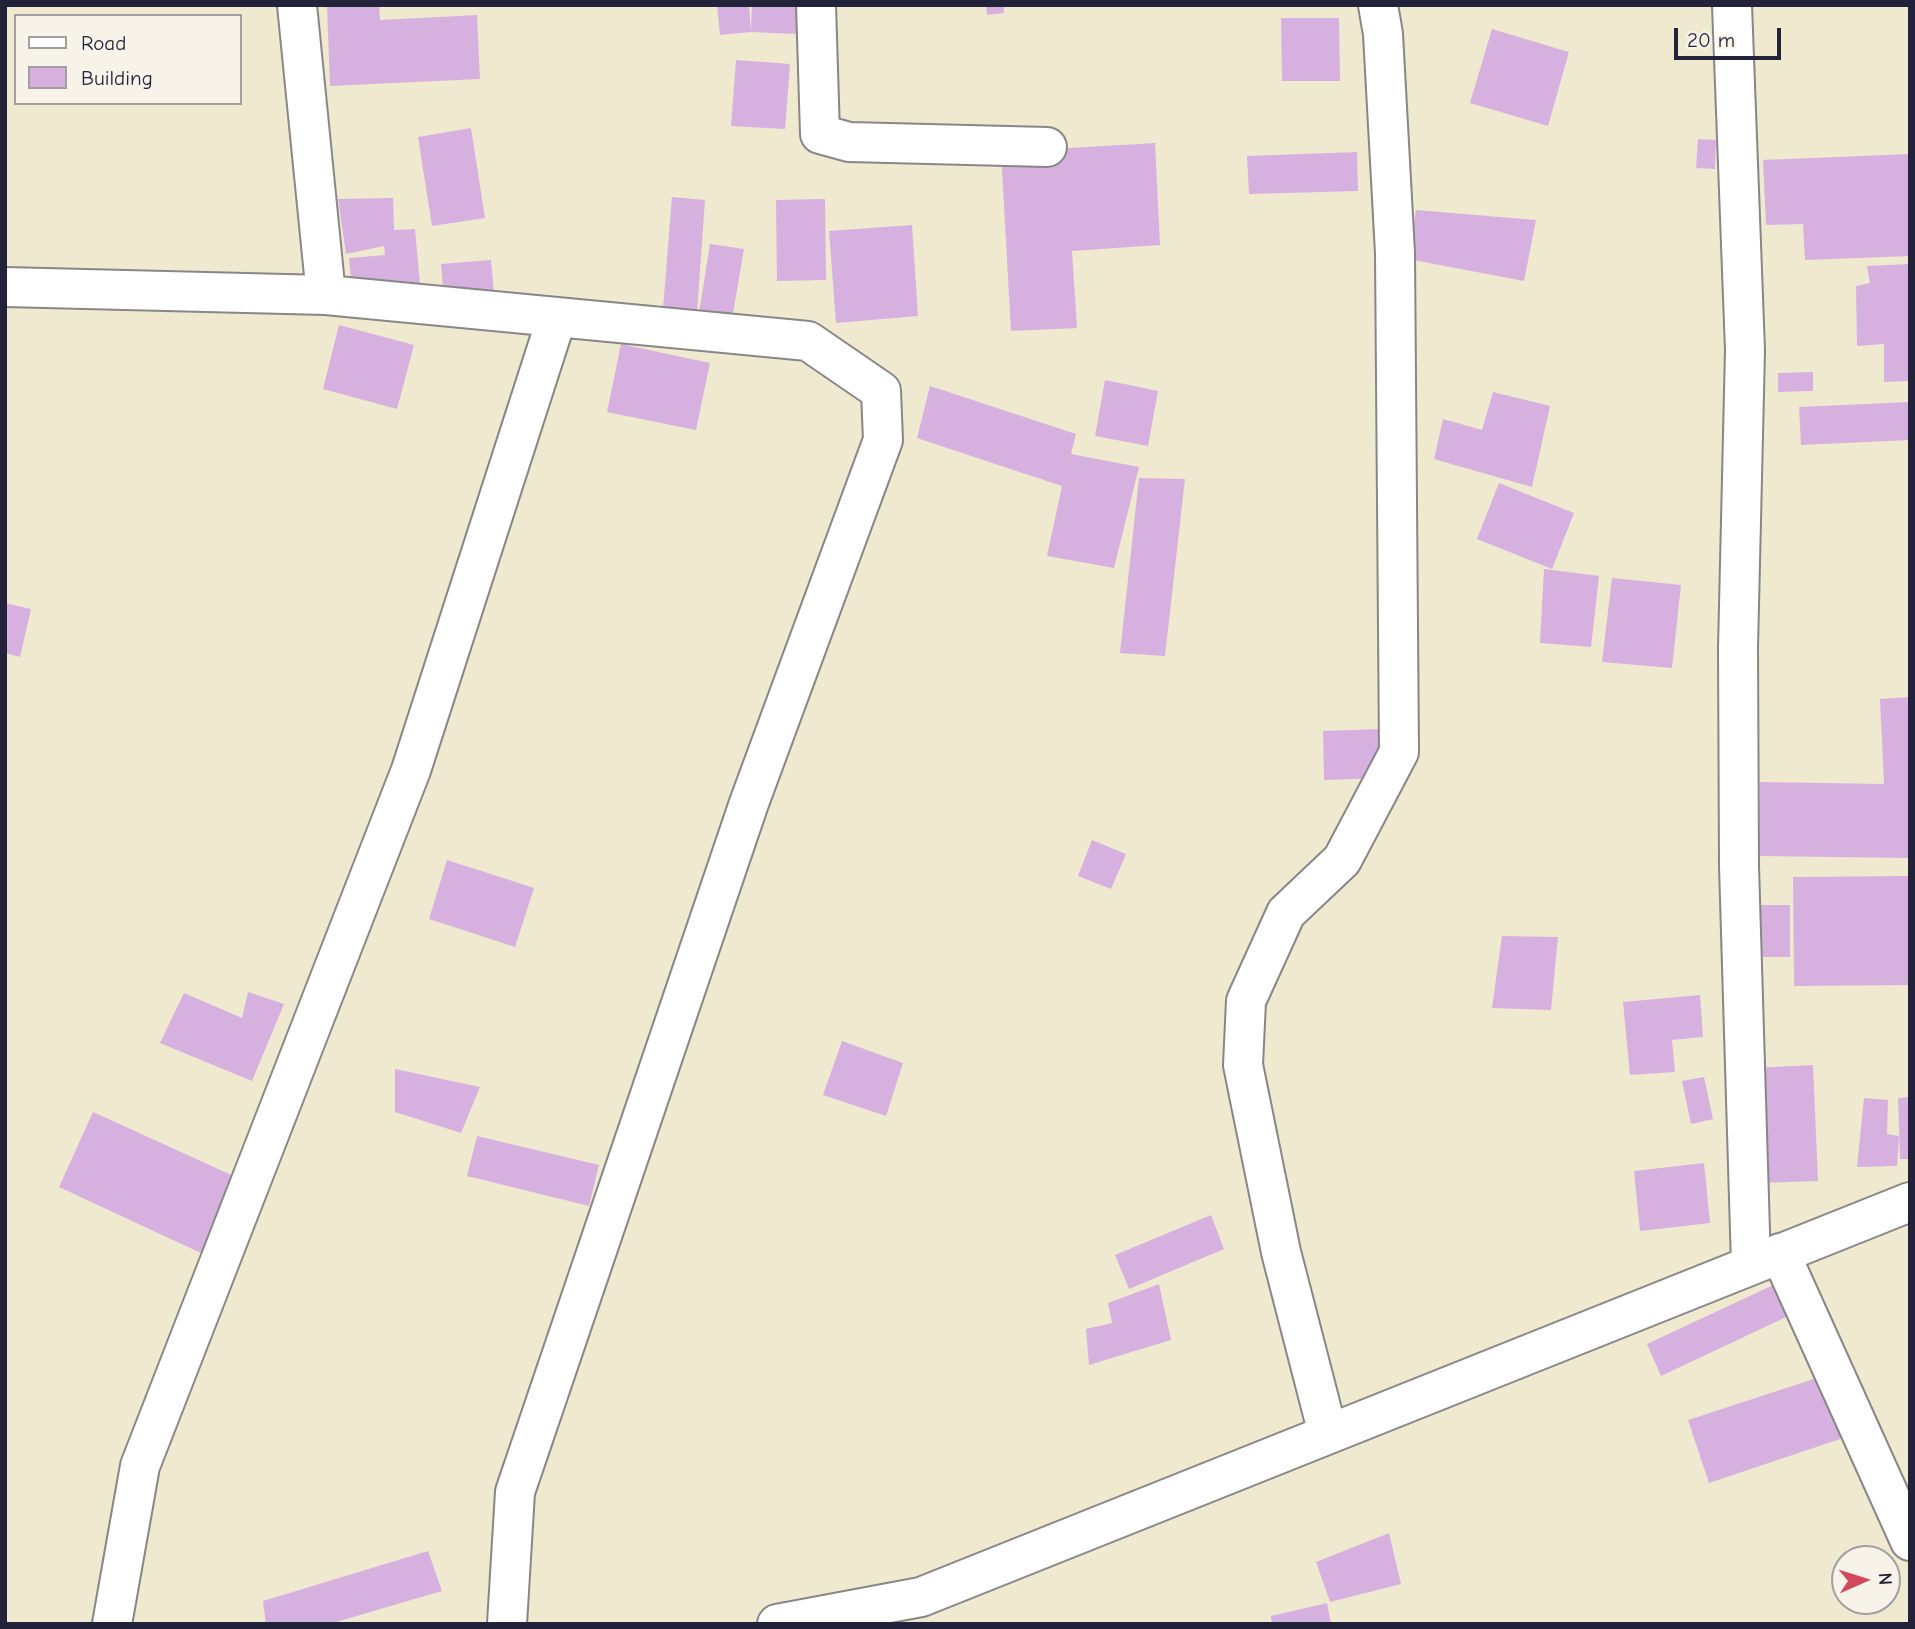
<!DOCTYPE html>
<style>
body{margin:0}
#map{position:relative;width:1915px;height:1629px;overflow:hidden;background:#efe9d0;font-family:"Comic Neue",sans-serif}
canvas{display:block}
.frame{position:absolute;inset:0;border:7px solid #22223b;pointer-events:none}
.legend{position:absolute;left:14px;top:14px;width:228px;height:91px;box-sizing:border-box;background:#f7f3e8;border:2px solid #a29fa3;margin:0;padding:9px 12px;list-style:none;font-size:21px;color:#22223b}
.legend li{display:flex;align-items:center;gap:14px;height:35px}
.legend b{width:35px;border:2px solid #a29fa3}
.north{position:absolute;left:1831px;top:1545px;width:70px;height:70px;box-sizing:border-box;background:#f7f3e8;border:2px solid #a29fa3;border-radius:50%;rotate:87deg;font-size:19px;font-weight:700;line-height:28px;text-align:center;color:#22223b}
.north::after{content:'';display:block;margin:auto;width:24px;height:32px;background:#d1495b;clip-path:polygon(50% 0,100% 100%,50% 72%,0 100%)}
.scale{position:absolute;left:1674px;top:28px;width:107px;height:32px;box-sizing:border-box;border:4px solid #22223b;border-top:0;padding-left:9px;font-size:21px;line-height:24px;white-space:nowrap;color:#22223b;-webkit-text-stroke:5px #f7f3e8;paint-order:stroke}
</style>
<div id="map">
<canvas width="1915" height="1629"></canvas>
<div class="frame"></div>
<ul class="legend">
<li><b style="height:9px;background:#fff"></b>Road</li>
<li><b style="height:19px;background:#d6b1e0"></b>Building</li>
</ul>
<div class="north">N</div>
<div class="scale">20 m</div>
</div>
<script>
const g = document.querySelector('canvas').getContext('2d');
g.lineJoin = 'round';
function fillPath(path, color) {
  g.fillStyle = color;
  g.fill(path, 'evenodd');
}
function trace(path, color, width, dash) {
  g.strokeStyle = color;
  g.lineWidth = width;
  g.lineCap = dash ? 'butt' : 'round';
  g.setLineDash(dash || []);
  g.stroke(path);
}
fillPath(new Path2D(`
 M327,5H379L380,20L477,15L480,79L330,86Z
 M717,5H749L751,32L752,5H797L796,34L751,32L720,35Z
 M986,5H1004V13L987,15Z
 M1281,18H1339L1340,81H1282Z
 M1492,29L1569,52L1548,126L1470,103Z
 M736,60L790,64L785,129L731,126Z
 M471,128L485,218L432,226L418,137Z
 M1698,139L1716,140L1715,169L1696,168Z
 M1155,143L1160,245L1072,251L1077,328L1011,331L1001,152Z
 M1357,152L1358,191L1249,194L1247,156Z
 M1910,154V256L1805,260L1803,224L1766,225L1763,160Z
 M672,197L705,200L697,312L663,309Z
 M393,198L394,230L415,229L420,285L352,291L349,258L385,255L384,246L346,254L338,199Z
 M825,199L826,280L777,281L776,200Z
 M1416,210L1536,220L1524,281L1408,259Z
 M912,225L918,316L836,323L829,231Z
 M710,244L744,249L732,319L699,313Z
 M491,260L494,294L444,299L441,264Z
 M1910,264V381L1884,382V344L1857,346L1856,286L1870,283L1867,266Z
 M339,325L414,345L397,409L323,389Z
 M621,344L710,363L696,430L607,412Z
 M1813,372V391L1778,392V373Z
 M1105,380L1158,391L1148,446L1095,436Z
 M930,386L1076,434L1071,454L1139,467L1114,568L1047,556L1062,486L917,438Z
 M1493,392L1550,406L1532,487L1434,459L1443,419L1482,430Z
 M1910,402V440L1801,445L1799,407Z
 M1139,478L1185,479L1165,656L1120,653Z
 M1499,483L1574,513L1552,569L1477,539Z
 M1544,569L1599,576L1591,647L1540,643Z
 M1612,578L1681,585L1672,668L1602,662Z
 M5,603L31,609L20,657L5,653Z
 M1910,697V858L1759,856L1760,782L1884,784L1880,699Z
 M1382,729L1384,778L1324,780L1323,731Z
 M1092,840L1126,854L1111,889L1078,876Z
 M447,860L534,888L515,947L429,919Z
 M1910,876V985L1794,986L1793,877Z
 M1755,905H1790V957H1756Z
 M1502,936L1558,937L1551,1010L1492,1008Z
 M248,992L284,1004L252,1081L160,1043L184,993L242,1018Z
 M1700,995L1703,1037L1672,1040L1675,1072L1630,1075L1623,1002Z
 M842,1041L903,1063L886,1116L823,1095Z
 M1813,1065L1818,1181L1758,1183L1753,1068Z
 M395,1069L480,1087L461,1133L395,1112Z
 M1704,1077L1713,1119L1691,1124L1682,1081Z
 M1910,1097V1159H1900L1898,1098Z
 M1864,1098L1888,1100L1887,1134L1899,1136L1897,1166L1857,1167Z
 M93,1112L238,1178L203,1254L59,1187Z
 M477,1136L599,1165L589,1206L467,1176Z
 M1704,1163L1710,1223L1640,1231L1634,1171Z
 M1211,1215L1224,1249L1129,1289L1115,1255Z
 M1784,1280L1799,1311L1661,1376L1647,1344Z
 M1159,1284L1171,1340L1089,1365L1086,1329L1112,1323L1108,1303Z
 M1829,1374L1849,1436L1709,1483L1688,1420Z
 M1389,1533L1401,1584L1330,1602L1316,1562Z
 M428,1551L442,1591L329,1624H266L263,1601Z
 M1327,1603L1331,1624H1272L1271,1616Z`), '#d6b1e0');
const minor = new Path2D(`
 M297,5L326,295
 M816,5L820,134L849,142L1047,147
 M1732,5L1745,350L1738,648L1739,866L1751,1265
 M5,287L326,295L808,341L881,391L883,440L749,803L515,1492L507,1624
 M1780,1253L1910,1541
 M1328,1434L1281,1252L1243,1065L1246,1001L1286,913L1342,860L1399,752L1395,253L1383,34L1378,5
 M112,1624L140,1466L411,770L557,317
 M777,1624L921,1597L1910,1202`);
trace(minor, '#888686', 42);
trace(minor, '#fff', 38);
</script>
